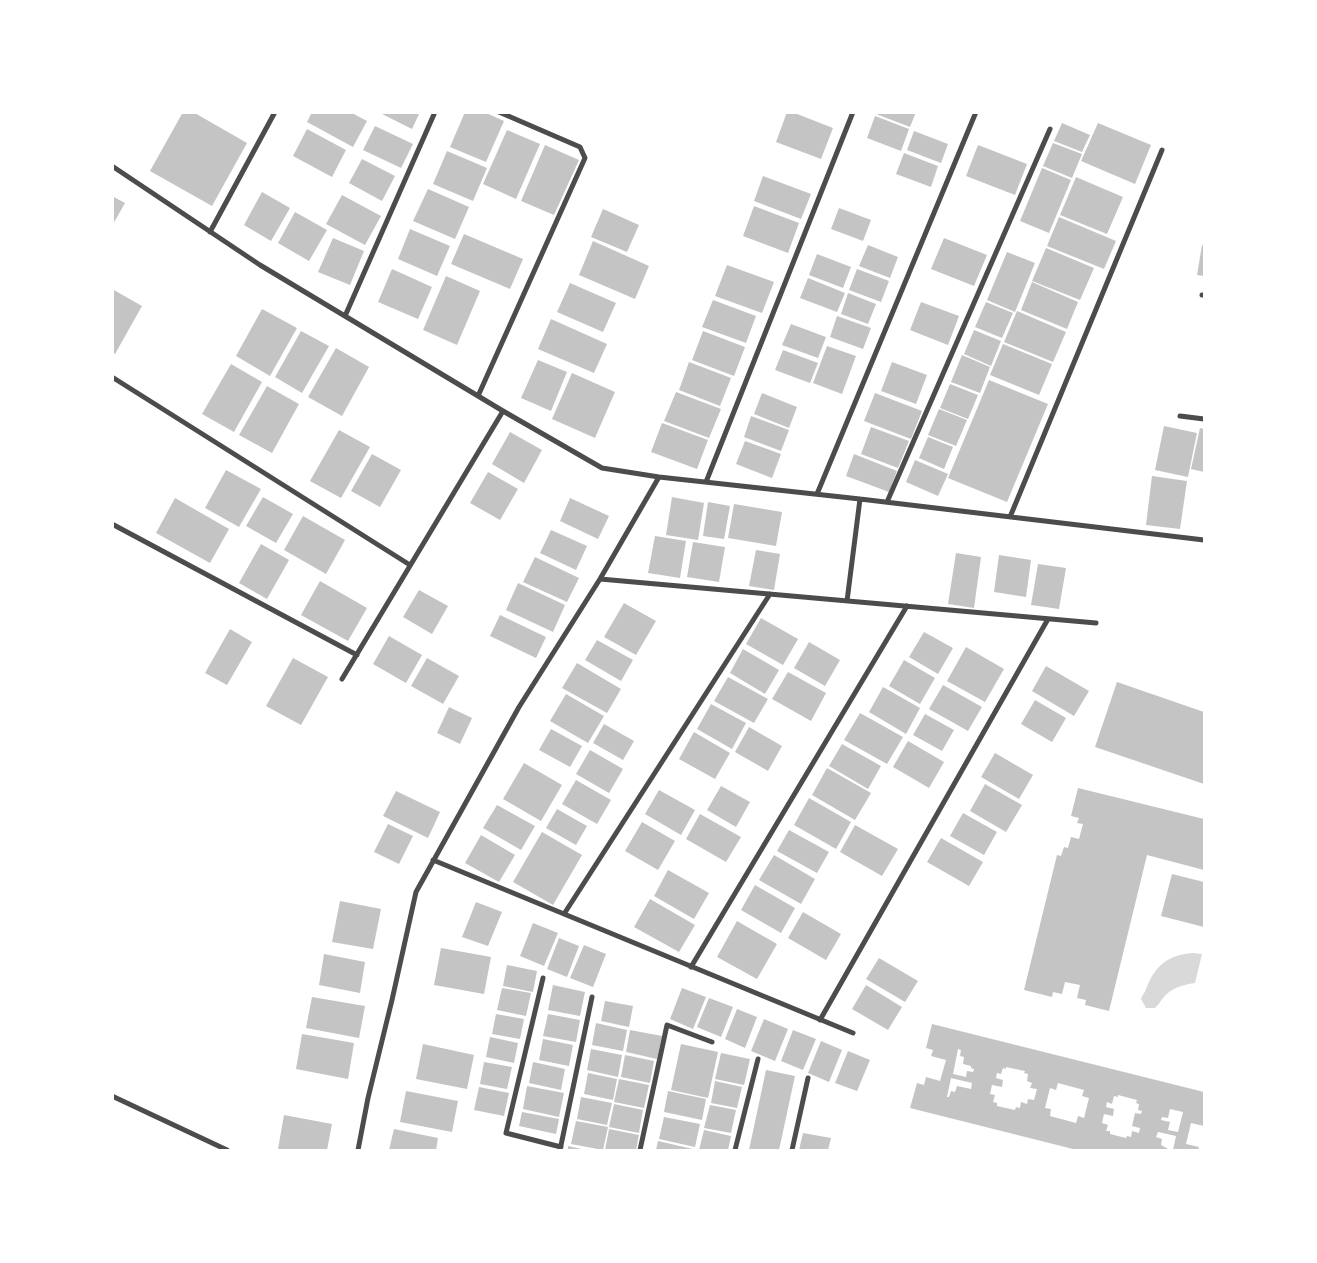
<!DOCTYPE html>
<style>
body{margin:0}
#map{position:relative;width:1317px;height:1263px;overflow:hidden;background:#fff;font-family:Montserrat,sans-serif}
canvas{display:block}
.frame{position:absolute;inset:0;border:114px solid #fff;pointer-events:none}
</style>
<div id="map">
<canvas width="1317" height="1263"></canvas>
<div class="frame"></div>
</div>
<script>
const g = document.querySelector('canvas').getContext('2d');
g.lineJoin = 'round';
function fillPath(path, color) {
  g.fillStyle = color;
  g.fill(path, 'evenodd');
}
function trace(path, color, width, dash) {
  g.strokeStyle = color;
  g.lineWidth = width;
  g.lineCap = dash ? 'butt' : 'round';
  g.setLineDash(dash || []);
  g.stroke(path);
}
fillPath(new Path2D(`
 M1193,953L1202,954L1195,983C1182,985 1171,988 1163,998C1160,1002 1158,1005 1155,1008H1146L1141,999C1142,995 1145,993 1146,989C1155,966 1167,955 1193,953Z`), '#d9d9d9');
fillPath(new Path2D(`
 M183,112H193L247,143L212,206L150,171Z
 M312,112H350L367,121L353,147L307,122Z
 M378,112H420L412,129Z
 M465,112H484L504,121L486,162L450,147Z
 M787,112H792L833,128L821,159L776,142Z
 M876,112H916L910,127L876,114Z
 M875,116L909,129L901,151L867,138Z
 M1062,123L1090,135L1082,152L1054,141Z
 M1098,123L1151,145L1135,184L1081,161Z
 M375,126L413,144L401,168L363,150Z
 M307,129L346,150L332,177L293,156Z
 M507,130L540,144L516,199L483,184Z
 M914,131L948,144L941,163L907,150Z
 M1053,143L1082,154L1072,178L1043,166Z
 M545,145L579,160L554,215L521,201Z
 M978,145L1027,164L1015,195L966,176Z
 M447,151L487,168L473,201L433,184Z
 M904,153L938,166L931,187L896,174Z
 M362,159L395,176L382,201L349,183Z
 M1042,168L1071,180L1049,233L1020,221Z
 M763,176L811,194L801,219L754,201Z
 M1076,177L1123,197L1107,234L1060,215Z
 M428,189L469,207L455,239L413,221Z
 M262,192L290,208L271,241L244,225Z
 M342,195L381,216L365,245L326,224Z
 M112,196L125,203L112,226Z
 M754,206L799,223L788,253L743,236Z
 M839,208L871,220L863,241L831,229Z
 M603,209L639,225L627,252L591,237Z
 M295,212L327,230L309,261L278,243Z
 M1059,217L1116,241L1104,269L1047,246Z
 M410,229L450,246L437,276L398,259Z
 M464,234L523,259L510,289L451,264Z
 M333,238L364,251L350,285L318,272Z
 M944,238L987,255L974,286L931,269Z
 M593,241L649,266L635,299L579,275Z
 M868,245L898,257L890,278L859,266Z
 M1202,245L1204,246V276L1197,275Z
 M1046,248L1094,268L1080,300L1032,281Z
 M1007,252L1035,263L1015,312L987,300Z
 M817,254L851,267L843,288L809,275Z
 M727,265L774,282L762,313L715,296Z
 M392,269L432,287L418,319L378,302Z
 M857,269L889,281L881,302L849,290Z
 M446,276L480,291L457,345L423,330Z
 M808,278L845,293L837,312L800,298Z
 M1032,282L1078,302L1067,329L1021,310Z
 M570,283L616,303L603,332L557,312Z
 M112,289L142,306L115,354L112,353Z
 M848,293L876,304L868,324L841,314Z
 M713,300L756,316L746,343L702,327Z
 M921,302L959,316L948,345L910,330Z
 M986,302L1013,313L1002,338L975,327Z
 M262,309L297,328L270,376L236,356Z
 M1017,311L1066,332L1053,362L1004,342Z
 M837,316L871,328L863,349L830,337Z
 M551,319L607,344L594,373L538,349Z
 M791,324L826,337L818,358L782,345Z
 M974,330L1001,341L991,366L964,354Z
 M301,331L329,346L302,393L275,377Z
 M703,331L745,347L734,376L692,360Z
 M1003,344L1052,364L1039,395L990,375Z
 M827,346L856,356L842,394L813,383Z
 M336,348L369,367L342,416L308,397Z
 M783,350L818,363L810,383L775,370Z
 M962,355L990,367L980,393L951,382Z
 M538,360L567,372L551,411L521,398Z
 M689,362L731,378L720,406L679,390Z
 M892,362L927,375L916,404L881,391Z
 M231,364L262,382L234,432L202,414Z
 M572,373L615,392L595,438L552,419Z
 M989,380L1048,404L1007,502L948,478Z
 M950,384L978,395L968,419L940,408Z
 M267,386L299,404L272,453L239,435Z
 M676,392L721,409L709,438L664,421Z
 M762,393L797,407L789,428L754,414Z
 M875,393L922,411L911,439L864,421Z
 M939,409L967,420L956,446L928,435Z
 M751,416L789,430L781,451L744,437Z
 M662,423L708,440L697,469L651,452Z
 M1164,426L1197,433L1188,477L1155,470Z
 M871,427L909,441L898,468L861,454Z
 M1200,428L1204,429V472L1191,469Z
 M339,430L370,447L341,498L310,481Z
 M510,432L542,450L524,483L492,464Z
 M928,437L953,447L944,469L919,458Z
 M745,441L781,454L772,478L736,464Z
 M372,454L401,470L380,507L351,491Z
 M854,454L897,471L889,492L846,476Z
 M915,460L948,474L938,496L906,482Z
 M226,470L261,489L239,527L205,508Z
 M488,472L518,489L500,520L470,503Z
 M1152,476L1187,481L1180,529L1146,525Z
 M263,497L293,514L276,543L246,526Z
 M672,497L704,503L698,540L666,535Z
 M175,498L229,529L210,563L156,533Z
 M570,498L609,516L598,539L560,521Z
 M708,502L730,506L724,539L703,536Z
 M734,504L782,512L776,546L728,538Z
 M303,516L345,540L326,574L284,550Z
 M551,530L587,546L576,570L540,553Z
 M655,536L686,541L680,578L648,573Z
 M693,542L725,547L719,582L687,577Z
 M261,544L289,560L267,599L239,583Z
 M756,550L780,554L774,590L749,586Z
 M956,553L981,557L974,608L948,604Z
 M999,555L1031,560L1026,597L994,592Z
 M535,557L579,578L567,602L523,582Z
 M1038,564L1066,568L1059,609L1031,605Z
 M320,581L367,608L348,641L301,615Z
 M518,583L565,605L553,632L506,610Z
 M419,590L448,606L432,634L403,617Z
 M624,603L656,621L636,655L604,637Z
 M500,615L546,637L536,658L490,636Z
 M761,618L798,639L783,665L746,644Z
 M230,629L252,642L227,685L205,673Z
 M924,632L953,648L938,674L909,657Z
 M389,636L422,655L406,683L373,664Z
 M597,640L633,660L621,681L585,660Z
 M809,642L840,660L825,686L794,668Z
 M966,647L1004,669L985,702L947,681Z
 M743,649L779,670L765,694L730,673Z
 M293,658L328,677L301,725L266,706Z
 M427,658L459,676L443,704L411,686Z
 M904,660L935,678L920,704L889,686Z
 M577,663L621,689L607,713L562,688Z
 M1046,666L1089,691L1074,716L1032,691Z
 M788,672L826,693L811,721L772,699Z
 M728,677L768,699L754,723L714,701Z
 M1117,682L1204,712V784L1095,747Z
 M943,685L982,707L968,731L929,709Z
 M883,687L920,708L906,734L869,712Z
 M566,694L604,716L588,743L550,721Z
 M1035,700L1066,718L1052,742L1021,724Z
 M711,704L746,723L732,749L697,729Z
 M449,707L472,718L460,744L437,733Z
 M860,713L903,737L887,764L844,740Z
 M925,714L954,730L942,751L913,735Z
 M604,724L634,741L623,760L593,743Z
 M749,727L782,746L768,771L735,752Z
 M551,729L582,746L570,767L539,750Z
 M694,732L730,753L715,779L679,759Z
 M908,741L944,762L929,788L893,767Z
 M842,744L881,766L868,789L829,766Z
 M590,750L623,769L609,793L576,774Z
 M995,753L1033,775L1019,799L981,777Z
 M524,763L562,785L541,821L503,799Z
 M827,768L871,793L855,820L812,795Z
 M576,780L611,800L597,824L562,804Z
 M985,784L1022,805L1006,832L970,811Z
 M721,786L750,802L736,827L707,810Z
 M1078,788L1204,819V870L1147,855L1109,1011L1085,1005L1086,1000L1077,998L1080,985L1065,982L1062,994L1053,992L1052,997L1024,990L1057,855L1061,856L1064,847L1068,848L1071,837L1079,839L1083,824L1077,823L1079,818L1071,816Z
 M659,790L695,810L681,835L645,814Z
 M396,791L440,812L428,838L383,816Z
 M809,798L851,822L836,849L794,825Z
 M497,805L535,826L521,850L483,828Z
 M557,809L587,826L576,845L546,828Z
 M963,813L997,832L984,855L950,836Z
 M700,814L741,837L726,862L686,839Z
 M642,822L675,841L658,870L625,851Z
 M388,824L413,836L399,864L374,852Z
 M855,825L898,849L882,876L840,852Z
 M789,830L829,852L817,873L777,851Z
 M542,832L582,855L553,905L513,882Z
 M481,835L515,855L499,882L465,863Z
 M941,838L983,862L969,886L927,862Z
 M774,855L815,879L801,904L759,880Z
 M668,870L709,893L694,919L654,896Z
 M1172,874L1204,882V927L1161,916Z
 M755,885L795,908L781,933L741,910Z
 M650,899L695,925L679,952L634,927Z
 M340,901L381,909L373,949L332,942Z
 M476,902L502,912L488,946L462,937Z
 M803,912L841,934L826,960L788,938Z
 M737,921L777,944L757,979L717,957Z
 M533,923L558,933L544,966L520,956Z
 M559,938L579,946L567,977L547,969Z
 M584,945L606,954L593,987L570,978Z
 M441,948L491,957L484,994L434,985Z
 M324,954L365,962L360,993L319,985Z
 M879,958L918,981L905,1002L866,979Z
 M507,965L537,971L533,992L503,986Z
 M553,985L585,992L580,1016L548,1010Z
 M866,985L902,1007L888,1030L852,1009Z
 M502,988L531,993L526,1016L497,1010Z
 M682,988L706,997L693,1029L670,1019Z
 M312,997L365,1006L359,1038L306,1028Z
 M709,998L733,1007L721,1037L697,1027Z
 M605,1001L633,1006L629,1027L601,1021Z
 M737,1009L757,1017L745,1048L725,1039Z
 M496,1014L524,1019L520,1039L492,1034Z
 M548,1014L580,1020L576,1042L543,1036Z
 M764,1019L788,1029L775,1061L751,1051Z
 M596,1023L627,1030L623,1051L592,1045Z
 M932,1024L1204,1092V1126L1191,1123L1186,1144L1199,1147L1198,1150H1173L1176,1136L1158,1132L1156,1137L1162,1139L1161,1145L1170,1150H1077L910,1108L917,1083L924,1085L926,1077L940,1081L946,1060L931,1056L933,1050L926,1048ZM958,1049L961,1050L960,1056L964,1057L963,1064L971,1066V1068L974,1069L973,1072L967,1071L966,1077L953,1074ZM1006,1067L1025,1071L1024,1073L1028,1074L1027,1081L1032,1083L1030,1088L1037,1089L1034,1100L1028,1099L1027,1104L1021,1102L1020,1108L1016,1107L1015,1110L997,1106V1103L993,1102L995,1095L990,1094L992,1085L1002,1087L1003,1080L996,1078L997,1073L1001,1074L1003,1068L1006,1069ZM951,1078L972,1083L971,1089L957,1086L955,1092L951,1091L949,1097H947ZM1058,1083L1084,1090L1082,1096L1089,1098L1084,1118L1078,1116L1076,1123L1050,1116L1051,1109L1045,1108L1050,1088L1056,1090ZM1118,1095L1137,1100L1136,1103L1139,1104L1138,1110L1142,1111L1141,1114L1135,1113L1132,1126L1140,1128L1139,1133L1132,1131L1131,1137L1127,1136L1126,1138L1110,1134V1131H1106L1108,1125L1102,1123L1104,1114L1113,1116L1114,1109L1106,1107L1107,1102L1112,1104L1114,1096L1118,1097ZM1170,1109L1183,1112L1178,1132L1168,1130L1170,1122L1161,1120L1162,1117L1168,1118Z
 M630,1030L662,1036L657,1059L626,1052Z
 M793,1030L816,1039L803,1070L781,1061Z
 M302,1034L354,1043L348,1079L296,1069Z
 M490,1037L518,1043L514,1063L486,1057Z
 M543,1039L573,1045L569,1066L539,1060Z
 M821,1041L842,1050L829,1082L808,1073Z
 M423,1044L474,1055L467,1089L416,1079Z
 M681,1044L718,1052L708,1098L671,1090Z
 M591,1049L622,1055L618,1077L587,1070Z
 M848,1051L870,1060L857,1091L835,1083Z
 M721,1053L750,1059L744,1085L715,1079Z
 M625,1055L654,1061L650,1083L621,1077Z
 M484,1062L512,1067L507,1089L480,1084Z
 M533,1062L565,1069L561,1090L529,1083Z
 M766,1070L795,1076L779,1150H749Z
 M588,1073L617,1079L613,1100L584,1094Z
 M619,1079L649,1085L644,1108L614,1102Z
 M715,1081L742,1087L737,1108L711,1103Z
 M527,1086L564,1093L559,1117L523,1109Z
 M479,1087L509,1093L504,1116L474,1110Z
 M406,1091L458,1101L452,1132L400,1122Z
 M668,1091L706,1099L702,1120L664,1112Z
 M581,1097L612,1103L607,1125L577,1119Z
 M614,1104L643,1110L639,1133L609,1127Z
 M710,1105L736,1110L731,1133L704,1128Z
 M522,1112L559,1119L556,1134L519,1126Z
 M284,1115L332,1124L327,1150L278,1149Z
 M664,1117L700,1124L695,1147L659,1139Z
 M576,1121L608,1127L603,1150L571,1144Z
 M394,1129L438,1138L436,1150H389Z
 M609,1129L639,1135L636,1150H605Z
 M704,1130L731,1136L728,1150H699Z
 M803,1133L831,1138L828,1150H799Z
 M658,1141L697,1150H656Z
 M568,1146L586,1150H568Z`), '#c4c4c4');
trace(new Path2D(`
 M112,166L260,265L503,411L602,468L659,477L860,499L1204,540
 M210,232L275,112
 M1202,295H1204
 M345,316L435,112
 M112,377L410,565
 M478,396L585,158L580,147L499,112
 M1180,416L1204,419
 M706,482L853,112
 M817,494L976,112
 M887,502L1050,129
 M1010,517L1162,150
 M112,524L357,655
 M600,579L1096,623
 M847,601L860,499
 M342,679L503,411
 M433,860L853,1033
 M564,914L770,594
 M691,967L907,606
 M543,978L506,1133L561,1147
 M820,1020L1048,619
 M112,1096L227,1150
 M358,1150L368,1098L392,1000L416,892L519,707L600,579L659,477
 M560,1150L592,997
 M640,1150L667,1025L712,1042
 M735,1150L758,1059
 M792,1150L808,1078`), '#4c4c4c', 5);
</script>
